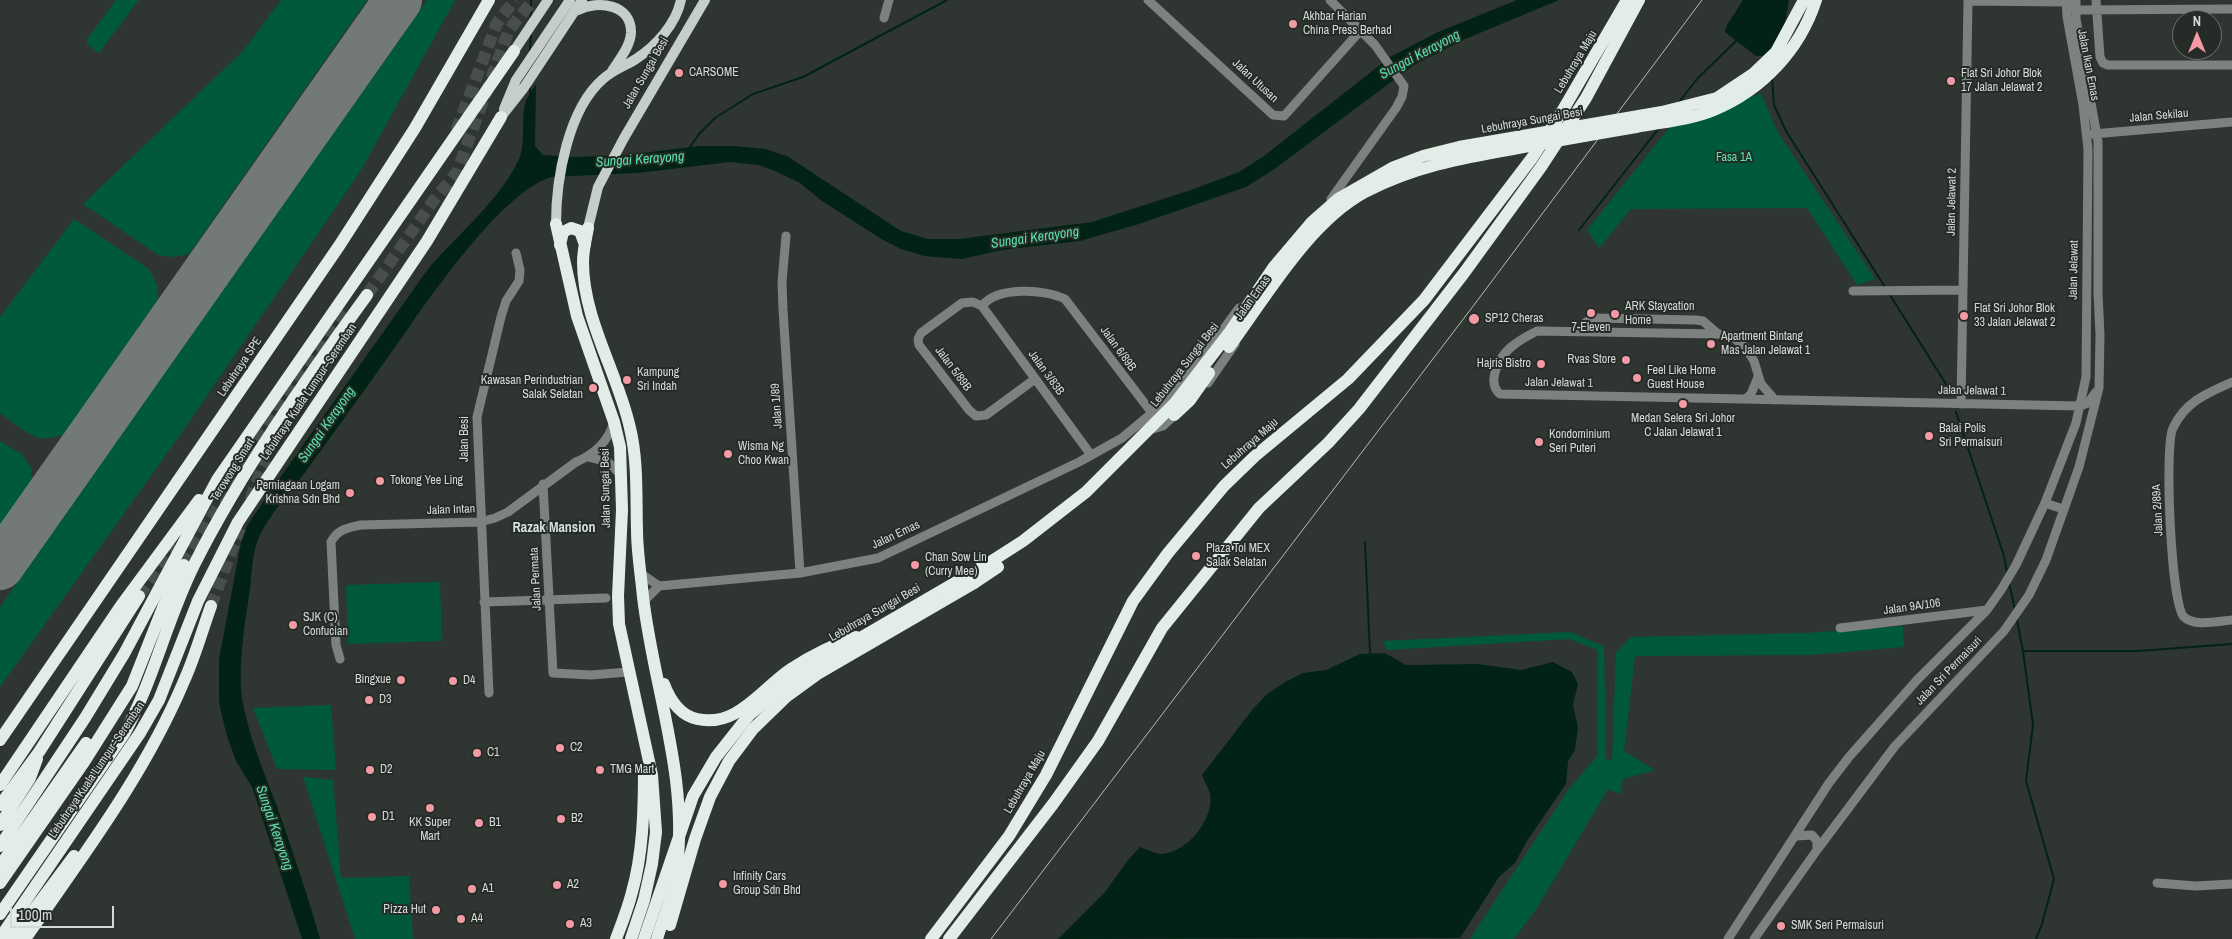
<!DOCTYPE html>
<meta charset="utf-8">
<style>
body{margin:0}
#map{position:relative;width:2232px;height:939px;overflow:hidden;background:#2f3632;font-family:"Archivo Narrow",sans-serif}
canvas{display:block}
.north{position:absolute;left:2172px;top:10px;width:50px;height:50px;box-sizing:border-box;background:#252c28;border:1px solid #6b726e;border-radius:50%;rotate:0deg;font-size:14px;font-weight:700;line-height:20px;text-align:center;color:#d5dad7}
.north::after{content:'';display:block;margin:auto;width:18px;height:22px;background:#f49aa4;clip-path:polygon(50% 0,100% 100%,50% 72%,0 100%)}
.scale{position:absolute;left:10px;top:906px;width:104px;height:22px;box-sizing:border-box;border:2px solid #d5dad7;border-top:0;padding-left:6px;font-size:15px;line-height:18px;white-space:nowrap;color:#d5dad7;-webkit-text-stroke:4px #252c28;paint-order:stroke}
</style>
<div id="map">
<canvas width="2232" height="939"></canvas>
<div class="north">N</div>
<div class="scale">100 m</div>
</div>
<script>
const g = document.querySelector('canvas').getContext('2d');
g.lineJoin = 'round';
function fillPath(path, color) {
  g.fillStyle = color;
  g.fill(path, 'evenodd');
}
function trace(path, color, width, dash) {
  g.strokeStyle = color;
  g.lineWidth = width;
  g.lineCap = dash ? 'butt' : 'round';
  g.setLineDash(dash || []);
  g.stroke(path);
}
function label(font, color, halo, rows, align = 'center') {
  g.font = font + ' "Archivo Narrow",sans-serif';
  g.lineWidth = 4;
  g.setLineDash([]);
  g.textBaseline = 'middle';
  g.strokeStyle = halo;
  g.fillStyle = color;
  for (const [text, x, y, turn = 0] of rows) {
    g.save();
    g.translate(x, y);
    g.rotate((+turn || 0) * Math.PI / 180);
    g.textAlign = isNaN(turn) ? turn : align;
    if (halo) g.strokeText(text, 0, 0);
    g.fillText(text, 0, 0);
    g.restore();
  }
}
fillPath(new Path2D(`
 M116,0H139L99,53L87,44V39Z
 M281,0H367L189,254L172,257L158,255L83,204L243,51Z
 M427,0H455L360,172L178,438L0,687V607Z
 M1761,93L1777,131L1875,279L1857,285L1807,208L1631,209L1599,248L1587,230L1669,128Z
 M74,219L149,269L157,285L158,299L64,434C36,447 22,428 0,413V317Z
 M0,441L23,455L31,468L32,483L0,528Z
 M440,582L442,641L348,644L346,585Z
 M1903,626L1904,647L1810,655L1635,656L1624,751L1655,770L1623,779L1621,794L1608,789L1537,908L1514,939H1470L1568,790L1597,756L1598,650L1569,639L1387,650L1383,641L1570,632L1604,646L1606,759L1612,760L1616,653L1631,637L1806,633Z
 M331,705L336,770L277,769L253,708Z
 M303,777L333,780L341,878L409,876L413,939H355Z`), '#00593c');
fillPath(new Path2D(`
 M1517,0H1559L1463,40L1414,65L1273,170L1246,187L1139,224L1080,241L1002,250L962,259L924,256L901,249L883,240L822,201L800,183L775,171L759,165L730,162L638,173L552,177C506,189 438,286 410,326C377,373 343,420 309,467C293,490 269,513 258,540C251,556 252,579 249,596C244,630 238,664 242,698C248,734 263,770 276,804C292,849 307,893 320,939H302L252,787L236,761L226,733L219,702V659L241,543L247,526L272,489L428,269C457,235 499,201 518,161C527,143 520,117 526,101C528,95 533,89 536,84L535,146L543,155L574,157L627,155L699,146H733L765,149L787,156L901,231L928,239H959L1092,222L1191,190L1239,172L1264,156L1390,57L1438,32Z
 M1743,0H1789C1784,29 1785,36 1763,56H1756L1725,32L1727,25Z
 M1385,653L1406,665L1478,664L1521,670L1553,662L1572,672L1578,684L1573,705L1578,728L1575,750L1568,761L1566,784L1527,841L1515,863L1499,877L1460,938L1058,939L1105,892L1128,860L1140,847C1146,849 1156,854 1162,854C1188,852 1215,818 1210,793C1208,787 1204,781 1202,775L1253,709L1266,695L1285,682L1303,673L1326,670L1360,654Z`), '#022215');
trace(new Path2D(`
 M531,18V0
 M530,50L531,35
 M1772,78L1774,105L1786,131L1885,287
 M530,95V85
 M1679,102L1697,79L1737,40
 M688,150L699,134L715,118L753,94L803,77L947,0
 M1579,230L1659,128
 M1890,295L1946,384
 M1956,412L2004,556L2007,573
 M1365,542L1370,653
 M2009,583L2015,610
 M2017,620L2023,651L2033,725L2026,781L2054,879L2042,924L2036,939
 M2023,651H2138L2232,644`), '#022215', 2);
trace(new Path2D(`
 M0,566L398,0`), '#727976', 48);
trace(new Path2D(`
 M456,131L497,23L515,0
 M367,295L434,200L457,172L509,30L533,0
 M250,500L265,460
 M184,565L257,440L342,310
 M139,596L174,544
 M211,606L240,528`), '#484f4b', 12, [12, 6]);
trace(new Path2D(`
 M1148,0L1273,115L1284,116L1361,30
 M1330,0L1375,45L1404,86L1402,97L1396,108L1331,199
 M2096,0L2100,57L2103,63L2108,65H2232
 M884,18L889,0
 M2093,134L2232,122
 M786,236L782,282L783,310L800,573
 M1853,291L1963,290
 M982,306L1091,455
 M1580,331L1586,322L1595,318L1696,320L1703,321L1718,334
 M1035,379L986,415L976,416L969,410L919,345L918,339L921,333L962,303L973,302L982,306C997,286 1045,289 1065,299L1152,413
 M2232,382C2207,393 2185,402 2173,428C2164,445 2171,605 2184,617C2194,627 2219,621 2232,620
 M1208,383L1235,344
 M1746,399L1751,394L1758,377
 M1775,400L1761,384L1754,361L1746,348L1733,337L1718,334L1537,331C1527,336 1518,341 1510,348C1499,358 1486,382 1500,394L2080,406L2088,403L2096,392
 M1961,404L1968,1L2066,2L2076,10L2232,9
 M1149,430L1163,426L1177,413
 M588,457L608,462L621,475
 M543,484L553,673L591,675L628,672
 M2045,503L2063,509
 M640,573L659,586
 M644,601L659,586L800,573L878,558L1079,462L1122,438L1152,413L1195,368L1239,308
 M484,602L606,598
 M1840,628L1987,610
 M340,659L336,645L331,542C338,529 347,528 361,525L480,522L495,518L508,512L576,462C595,454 608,442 614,422
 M489,693L477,417L501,317L506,301L519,281L520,270L516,253
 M1796,836L1812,835L1817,841V850
 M2157,883L2196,886L2232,884
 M1728,939L1829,783L1849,757L1917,680L1987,610L2001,590L2016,565L2045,503L2076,423L2086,377L2088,149L2083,105L2067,17L2066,0
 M1754,939L1817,850L1895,746L2004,631L2029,595L2046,560L2079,467L2099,388L2100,335L2098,293V142L2076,19V0`), '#7d817f', 9);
trace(new Path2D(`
 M578,10C598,0 632,4 631,33C630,47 619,60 612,71
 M514,51L548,0
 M504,109L516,80L570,0
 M501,117L523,89L582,0
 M556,224C556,179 568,109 603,79C613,70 625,66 636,59C656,46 676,24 681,0
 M588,228L598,187L624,138L705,0`), '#c6ceca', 10);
trace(new Path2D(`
 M556,224L577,316L614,422L620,447L622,510L618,596L619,624L652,775L656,832L652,864L644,900L631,939
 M588,228C586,239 583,250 583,262C583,320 618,373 630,428C638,461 636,496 637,530C637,552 641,575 643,597C654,690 690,780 676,874C673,896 663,918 657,939
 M560,245L563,232L571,228L580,231L585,245
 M664,684C670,700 679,715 697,719C737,728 760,690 791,669C811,656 833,645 856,637
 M0,740L339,246L415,128L489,0
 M0,785L120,607L199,500
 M0,805L39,752L139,596
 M0,825L30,778L37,759
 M0,846L85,718L124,654L217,480L514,51
 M0,866L86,743
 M0,883L84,762L132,686L164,605L184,565
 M0,914L124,734C154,680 167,618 195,563C242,470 306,379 367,295
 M670,925L695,839L710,797L729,761L753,729L786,697L819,673L974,583
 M0,938L140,733L159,700L198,601L238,522L427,241L501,117
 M12,939L74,856
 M25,939C82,857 145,774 184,681C195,657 202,631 211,606
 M616,939C622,923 628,908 632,892C643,853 644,810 644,770
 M931,939L1009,836L1046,775L1133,601L1168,553L1224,486L1255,456L1348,379L1424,300L1532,158L1560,115L1627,0
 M949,939L1053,804L1098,741L1162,628L1259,508L1328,443L1359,409L1464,273L1541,167L1586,98L1639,0`), '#e3ede7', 12);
trace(new Path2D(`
 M991,939L1474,305L1702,0`), '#b6bcb9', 1);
trace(new Path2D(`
 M1229,347C1266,297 1309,222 1365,192C1413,167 1461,158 1513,149C1554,141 1595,134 1636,127C1661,122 1690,120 1714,110C1762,90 1800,50 1816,0
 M1174,415L1190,400L1209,373
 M974,583L998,567
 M644,939L693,796L716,757L750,714L777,692L821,661L984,566L1023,541L1086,492L1175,403L1229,333L1273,268L1312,222L1338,199L1394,167L1423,156L1459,147L1662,112L1717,98L1753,74L1776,52L1804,0`), '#e3ede7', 12);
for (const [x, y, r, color] of [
 [1293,24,5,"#f49aa4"],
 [679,73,5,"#f49aa4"],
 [1951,81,5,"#f49aa4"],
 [1591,313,5,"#f49aa4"],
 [1615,314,5,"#f49aa4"],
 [1964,316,5,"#f49aa4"],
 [1474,319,6,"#f49aa4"],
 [1711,344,5,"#f49aa4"],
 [1626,360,5,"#f49aa4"],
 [1541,364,5,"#f49aa4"],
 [1637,378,5,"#f49aa4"],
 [627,380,5,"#f49aa4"],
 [593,388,5,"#f49aa4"],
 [1683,404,5,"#f49aa4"],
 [1929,436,5,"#f49aa4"],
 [1539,442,5,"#f49aa4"],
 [728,454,5,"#f49aa4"],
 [380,481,5,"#f49aa4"],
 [350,493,5,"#f49aa4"],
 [1196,556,5,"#f49aa4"],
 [915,565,5,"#f49aa4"],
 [293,625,5,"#f49aa4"],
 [401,680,5,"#f49aa4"],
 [453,681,5,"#f49aa4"],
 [369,700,5,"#f49aa4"],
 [560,748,5,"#f49aa4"],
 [477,753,5,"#f49aa4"],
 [370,770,5,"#f49aa4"],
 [600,770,5,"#f49aa4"],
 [430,808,5,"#f49aa4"],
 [372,817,5,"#f49aa4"],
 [561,819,5,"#f49aa4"],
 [479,823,5,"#f49aa4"],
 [723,884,5,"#f49aa4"],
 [557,885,5,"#f49aa4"],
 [472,889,5,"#f49aa4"],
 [436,910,5,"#f49aa4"],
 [461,919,5,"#f49aa4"],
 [570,924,5,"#f49aa4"],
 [1781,926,5,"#f49aa4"]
]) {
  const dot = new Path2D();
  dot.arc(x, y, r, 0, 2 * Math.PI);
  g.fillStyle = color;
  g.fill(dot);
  trace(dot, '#252c28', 2);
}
label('12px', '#d5dad7', '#252c28', [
 ["Akhbar Harian",1303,17],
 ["China Press Berhad",1303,31],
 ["CARSOME",689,73],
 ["Flat Sri Johor Blok",1961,74],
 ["17 Jalan Jelawat 2",1961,88],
 ["ARK Staycation",1625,307],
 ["Home",1625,321],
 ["Flat Sri Johor Blok",1974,309],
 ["33 Jalan Jelawat 2",1974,323],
 ["SP12 Cheras",1485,319],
 ["7-Eleven",1591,328,"center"],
 ["Apartment Bintang",1721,337],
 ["Mas Jalan Jelawat 1",1721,351],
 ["Rvas Store",1616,360,"right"],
 ["Hajris Bistro",1531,364,"right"],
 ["Feel Like Home",1647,371],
 ["Guest House",1647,385],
 ["Kampung",637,373],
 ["Sri Indah",637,387],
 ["Kawasan Perindustrian",583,381,"right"],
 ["Salak Selatan",583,395,"right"],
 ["Medan Selera Sri Johor",1683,419,"center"],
 ["C Jalan Jelawat 1",1683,433,"center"],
 ["Balai Polis",1939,429],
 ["Sri Permaisuri",1939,443],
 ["Kondominium",1549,435],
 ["Seri Puteri",1549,449],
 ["Wisma Ng",738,447],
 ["Choo Kwan",738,461],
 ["Tokong Yee Ling",390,481],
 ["Perniagaan Logam",340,486,"right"],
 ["Krishna Sdn Bhd",340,500,"right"],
 ["Plaza Tol MEX",1206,549],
 ["Salak Selatan",1206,563],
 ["Chan Sow Lin",925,558],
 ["(Curry Mee)",925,572],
 ["SJK (C)",303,618],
 ["Confucian",303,632],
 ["Bingxue",391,680,"right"],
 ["D4",463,681],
 ["D3",379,700],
 ["C2",570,748],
 ["C1",487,753],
 ["D2",380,770],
 ["TMG Mart",610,770],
 ["D1",382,817],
 ["B2",571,819],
 ["KK Super",430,823,"center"],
 ["Mart",430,837,"center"],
 ["B1",489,823],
 ["Infinity Cars",733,877],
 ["Group Sdn Bhd",733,891],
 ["A2",567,885],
 ["A1",482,889],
 ["Pizza Hut",426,910,"right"],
 ["A4",471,919],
 ["A3",580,924],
 ["SMK Seri Permaisuri",1791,926]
], 'left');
label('12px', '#d5dad7', '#252c28', [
 ["Lebuhraya Maju",1576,62,-59],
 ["Jalan Ikan Emas",2088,65,79],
 ["Jalan Sungai Besi",646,73,-60],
 ["Jalan Utusan",1255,81,43],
 ["Jalan Sekilau",2159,116,-5],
 ["Lebuhraya Sungai Besi",1532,121,-10],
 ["Jalan Jelawat 2",1952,202,-89],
 ["Jalan Jelawat",2074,270,-89],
 ["Jalan Emas",1253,298,-54],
 ["Jalan 6/89B",1118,349,54],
 ["Lebuhraya Sungai Besi",1185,365,-52],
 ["Lebuhraya SPE",240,367,-56],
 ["Jalan 5/89B",953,369,53],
 ["Jalan 3/83B",1046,373,54],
 ["Jalan Jelawat 1",1559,383,1],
 ["Jalan Jelawat 1",1972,391,1],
 ["Lebuhraya Kuala Lumpur–Seremban",309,392,-56],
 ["Jalan 1/89",777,406,-94],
 ["Jalan Besi",465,439,-90],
 ["Lebuhraya Maju",1250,444,-41],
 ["Terowong Smart",233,470,-58],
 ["Jalan Sungai Besi",606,488,-91],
 ["Jalan Intan",451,510,-2],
 ["Jalan 2/89A",2158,510,-93],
 ["Jalan Emas",896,535,-25],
 ["Jalan Permata",536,579,-93],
 ["Jalan 9A/106",1912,607,-8],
 ["Lebuhraya Sungai Besi",875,613,-30],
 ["Jalan Sri Permaisuri",1949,671,-46],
 ["Lebuhraya Kuala Lumpur–Seremban",97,770,-56],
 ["Lebuhraya Maju",1025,782,-60]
]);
label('12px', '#5de4ac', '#252c28', [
 ["Fasa 1A",1734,158]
]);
label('italic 14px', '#59e1a9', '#252c28', [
 ["Sungai Kerayong",1420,55,-28],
 ["Sungai Kerayong",640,160,-4],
 ["Sungai Kerayong",1035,238,-8],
 ["Sungai Kerayong",327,425,-55],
 ["Sungai Kerayong",274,828,71]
]);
label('bold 14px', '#d5dfd9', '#252c28', [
 ["Razak Mansion",554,528]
]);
</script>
